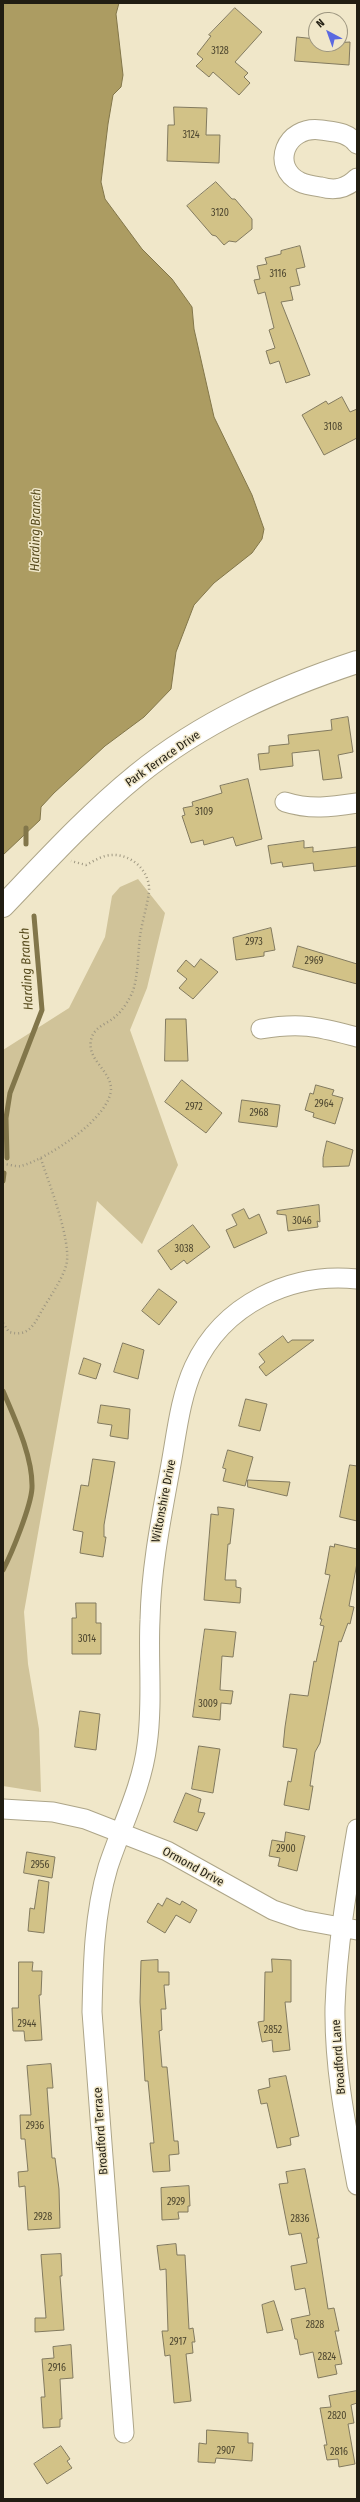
<!DOCTYPE html>
<style>
body{margin:0}
#map{position:relative;width:360px;height:2502px;overflow:hidden;background:#f0e7c9;font-family:"Fira Sans Condensed",sans-serif}
canvas{display:block}
.frame{position:absolute;inset:0;border:4px solid #211d12;pointer-events:none}
.north{position:absolute;left:308px;top:12px;width:40px;height:40px;box-sizing:border-box;background:#f0e7c9;border:1px solid #9d9680;border-radius:50%;rotate:319deg;font-size:11px;font-weight:700;line-height:16px;text-align:center;color:#211d12}
.north::after{content:'';display:block;margin:auto;width:14px;height:18px;background:#5b69e0;clip-path:polygon(50% 0,100% 100%,50% 72%,0 100%)}
</style>
<div id="map">
<canvas width="360" height="2502"></canvas>
<div class="frame"></div>
<div class="north">N</div>
</div>
<script>
const g = document.querySelector('canvas').getContext('2d');
g.lineJoin = 'round';
function fillPath(path, color) {
  g.fillStyle = color;
  g.fill(path, 'evenodd');
}
function trace(path, color, width, dash) {
  g.strokeStyle = color;
  g.lineWidth = width;
  g.lineCap = dash ? 'butt' : 'round';
  g.setLineDash(dash || []);
  g.stroke(path);
}
function label(font, color, halo, rows, align = 'center') {
  g.font = font + ' "Fira Sans Condensed",sans-serif';
  g.lineWidth = 3;
  g.setLineDash([]);
  g.textBaseline = 'middle';
  g.strokeStyle = halo;
  g.fillStyle = color;
  for (const [text, x, y, turn = 0] of rows) {
    g.save();
    g.translate(x, y);
    g.rotate((+turn || 0) * Math.PI / 180);
    g.textAlign = isNaN(turn) ? turn : align;
    if (halo) g.strokeText(text, 0, 0);
    g.fillText(text, 0, 0);
    g.restore();
  }
}
fillPath(new Path2D(`
 M138,879L165,913L147,988L130,1030L178,1165L142,1244L97,1201L24,1612L28,1664L39,1729L41,1792L3,1786V1050L69,1008L105,937L112,896L120,887Z`), '#d0c399');
const water = new Path2D(`
 M3,3H119L116,14L123,75L121,87L113,95L108,124L101,182L105,199L142,249L172,279L192,307L194,329L214,417L252,495L264,529L262,539L252,553L214,583L194,605L176,652L171,689L144,717L105,746L54,793L41,807L40,820L3,855Z`);
fillPath(water, '#ac9c62');
trace(water, '#82764a', 1);
trace(new Path2D(`
 M26,844V828
 M7,1158L6,1118L10,1093L42,1010L34,916
 M3,1181L4,1173
 M3,1391C15,1419 33,1457 32,1488C31,1506 12,1553 3,1570`), '#82764a', 5);
const building = new Path2D(`
 M235,8L262,32L235,62L248,73L244,77L250,83L239,95L213,72L209,77L196,66L203,59L197,54L211,36L209,35Z
 M297,37L316,39V44L350,42L349,65L295,61Z
 M174,107L207,108L206,135H220L219,163L167,161L168,125H174Z
 M216,182L232,199H235L252,219V229L236,242L229,241L224,245L216,236L212,235L187,206Z
 M300,246L305,267L296,269L300,285L290,287L293,300L281,302L310,375L286,383L279,361L270,364L266,351L275,348L269,330L274,328L265,292L258,294L254,280L260,279L257,266L267,264L265,258L281,254V251Z
 M342,397L350,412L357,409V438L324,455L302,415L326,401L328,404Z
 M348,717L353,752L338,755L342,778L323,780L319,750L292,753L293,766L260,770L258,754L269,753V746L289,744L288,735L332,730L331,720Z
 M248,779L262,839L236,846L233,837L204,845L203,840L191,843L182,816L185,815L183,808L193,806L192,802L222,793L220,786Z
 M304,841V848L313,847V852L357,847V866L314,871L313,863L283,867L282,862L271,864L268,846Z
 M271,928L275,950L264,952V956L236,960L233,938Z
 M298,946L357,964V984L293,967Z
 M201,959L218,972L193,999L179,988L187,979L177,971L186,960L194,967Z
 M166,1019H186L188,1061H165Z
 M182,1080L222,1113L206,1133L165,1102Z
 M316,1085L334,1090L332,1095L343,1098L335,1124L313,1117L314,1113L305,1110L310,1093L313,1094Z
 M242,1100L280,1105L277,1127L239,1122Z
 M327,1141L353,1150L349,1166L323,1167V1158Z
 M319,1205L320,1222L317,1221L318,1227L288,1231L286,1215L277,1214V1211Z
 M244,1209L249,1219L259,1214L267,1233L234,1248L226,1230L237,1225L232,1215Z
 M193,1225L210,1247L187,1264L184,1260L171,1270L158,1251Z
 M159,1289L177,1302L159,1325L142,1311Z
 M283,1336L288,1343L292,1340H314L266,1376L259,1367L265,1362L259,1354Z
 M123,1343L144,1350L138,1379L114,1372Z
 M84,1358L101,1364L96,1379L79,1374Z
 M246,1399L267,1404L260,1431L239,1426Z
 M101,1405L130,1409L128,1439L110,1436L112,1425L98,1423Z
 M228,1450L253,1457L245,1486L223,1481L226,1469L223,1468Z
 M93,1459L115,1462L104,1525V1537H106L103,1557L80,1553L83,1532L73,1530L81,1485L88,1486Z
 M350,1465L357,1466V1521L340,1517Z
 M248,1480L290,1482L287,1496L248,1487Z
 M218,1507L234,1509L230,1544H228L225,1580H236V1587L241,1588L240,1603L204,1600L211,1514L218,1515Z
 M335,1544L357,1549V1563L349,1606L354,1607L350,1624L348,1623L341,1642L339,1641L320,1743L315,1752L310,1786H313L309,1810L284,1805L288,1781L291,1782L297,1749L283,1747L285,1727L290,1694L308,1696L314,1661L316,1662L324,1626L320,1625L322,1619H320L330,1575L325,1574L330,1546L334,1547Z
 M76,1603H96V1623H101V1654H72V1618H76Z
 M205,1629L236,1632L233,1657L222,1656L220,1690L233,1691L231,1704L221,1703L220,1720L193,1717Z
 M80,1711L100,1714L96,1750L75,1747Z
 M199,1746L220,1749L213,1793L192,1789Z
 M186,1793L201,1799L198,1812L205,1813L197,1831L174,1822Z
 M286,1832L305,1836L297,1871L278,1866L280,1858L269,1856L272,1840L284,1842Z
 M27,1852L55,1857L52,1878L24,1873Z
 M39,1880L49,1882L44,1933L28,1931L30,1908L34,1909Z
 M167,1898L180,1905L182,1901L197,1910L190,1923L176,1915L165,1933L147,1922L158,1903L162,1906Z
 M272,1959L291,1960V2002H285L290,2050L273,2052L272,2040L262,2042L258,2022L264,2021L265,1972H272Z
 M158,1960V1972H169V1985H164L166,2009H161L162,2030L159,2031L162,2067H167L174,2141H178L179,2154L169,2155L170,2171L153,2172L150,2143H154L148,2081H145L140,2002L141,1961Z
 M19,1962H33L32,1971H42L41,1995H39L42,2040L25,2041L24,2031H13L12,2008H18Z
 M51,2064L53,2088H47L52,2158H55L59,2189L60,2228L28,2230L25,2186L19,2187L18,2172L28,2171L25,2139H21L20,2115H31L27,2066Z
 M286,2076L299,2136L290,2138L291,2145L277,2148L267,2103L261,2104L258,2090L270,2087L269,2079Z
 M305,2169L319,2238H317L328,2309L334,2308L339,2331H335L342,2364L335,2365L337,2374L318,2378L313,2352L300,2355L297,2339H295L291,2319L310,2315L305,2288L295,2290L291,2266L307,2263L301,2233L289,2235L279,2184L288,2183L286,2172Z
 M189,2186L190,2206H188V2212H178L179,2219L162,2220L161,2188Z
 M176,2244L177,2255H185L189,2329L193,2328L195,2342H192L193,2353L186,2354L191,2401L174,2403L170,2355L165,2356L162,2331H168L166,2269L160,2270L157,2246Z
 M61,2254L62,2276H60L64,2330L35,2332V2318H46L41,2255Z
 M274,2301L283,2330L267,2333L262,2305Z
 M71,2345L73,2378L60,2379L62,2419H60V2427L43,2428L41,2397H45L42,2359L54,2358L53,2347Z
 M357,2391V2403L351,2405L354,2423L348,2424L355,2464L339,2467L338,2459L327,2460L324,2445H327L320,2408L331,2407L329,2396Z
 M207,2430L248,2433V2443H253L252,2461L216,2458L215,2463L198,2462L199,2443L206,2444Z
 M61,2446L70,2459L67,2461L72,2468L47,2484L34,2464Z`);
fillPath(building, '#d2c287');
trace(building, '#827a5f', 1);
const minor = new Path2D(`
 M357,144C348,132 335,132 321,130C285,125 270,167 300,182C306,185 314,186 321,187C335,191 346,189 357,178
 M285,802C310,810 331,807 357,803
 M261,1029C302,1022 318,1027 357,1037
 M3,1809L53,1812L85,1819L167,1851L273,1910L302,1920L357,1930
 M357,1829C347,1887 337,1948 335,2007C334,2067 346,2126 357,2185
 M124,2433L92,2012C93,1964 94,1914 108,1867C121,1827 142,1787 147,1745C153,1703 148,1661 150,1620C151,1571 160,1524 169,1475C176,1440 179,1400 194,1367C223,1304 291,1272 357,1279`);
const tertiary = new Path2D(`
 M3,906C46,861 89,814 137,775C202,722 278,688 357,662`);
trace(minor, '#ada588', 21);
trace(tertiary, '#ada588', 24);
trace(new Path2D(`
 M3,1164C8,1164 16,1167 21,1166C47,1159 111,1118 111,1088C110,1070 87,1060 91,1040C94,1026 108,1024 116,1016C122,1011 129,1000 132,993C138,980 138,952 140,936C142,922 147,907 149,892C151,869 127,850 105,856C98,858 92,862 86,865L71,861
 M3,1323L9,1332C27,1337 33,1327 41,1312C49,1298 61,1282 66,1266C73,1243 48,1181 40,1156`), '#9e9781', 2.5, [1, 3]);
trace(minor, '#fff', 19);
trace(tertiary, '#fff', 22);
label('10px', '#4d462f', null, [
 ["3128",220,51],
 ["3124",191,135],
 ["3120",220,213],
 ["3116",278,274],
 ["3108",333,427],
 ["3109",204,812],
 ["2973",254,942],
 ["2969",314,961],
 ["2964",324,1104],
 ["2972",194,1107],
 ["2968",259,1113],
 ["3046",302,1221],
 ["3038",184,1249],
 ["3014",87,1639],
 ["3009",208,1704],
 ["2900",286,1849],
 ["2956",40,1865],
 ["2944",27,2024],
 ["2852",273,2030],
 ["2936",35,2126],
 ["2929",176,2202],
 ["2928",43,2217],
 ["2836",300,2219],
 ["2828",315,2325],
 ["2917",178,2342],
 ["2824",327,2357],
 ["2916",57,2368],
 ["2820",337,2416],
 ["2907",226,2451],
 ["2816",339,2452]
]);
label('12px', '#211d12', '#f0e7c9', [
 ["Park Terrace Drive",163,759,-35],
 ["Wiltonshire Drive",164,1501,-79],
 ["Ormond Drive",193,1867,29],
 ["Broadford Lane",339,2057,-94],
 ["Broadford Terrace",101,2131,-94]
]);
label('italic 13px', '#564a1c', '#f0e7c9', [
 ["Harding Branch",36,530,-89],
 ["Harding Branch",27,969,-93]
]);
</script>
